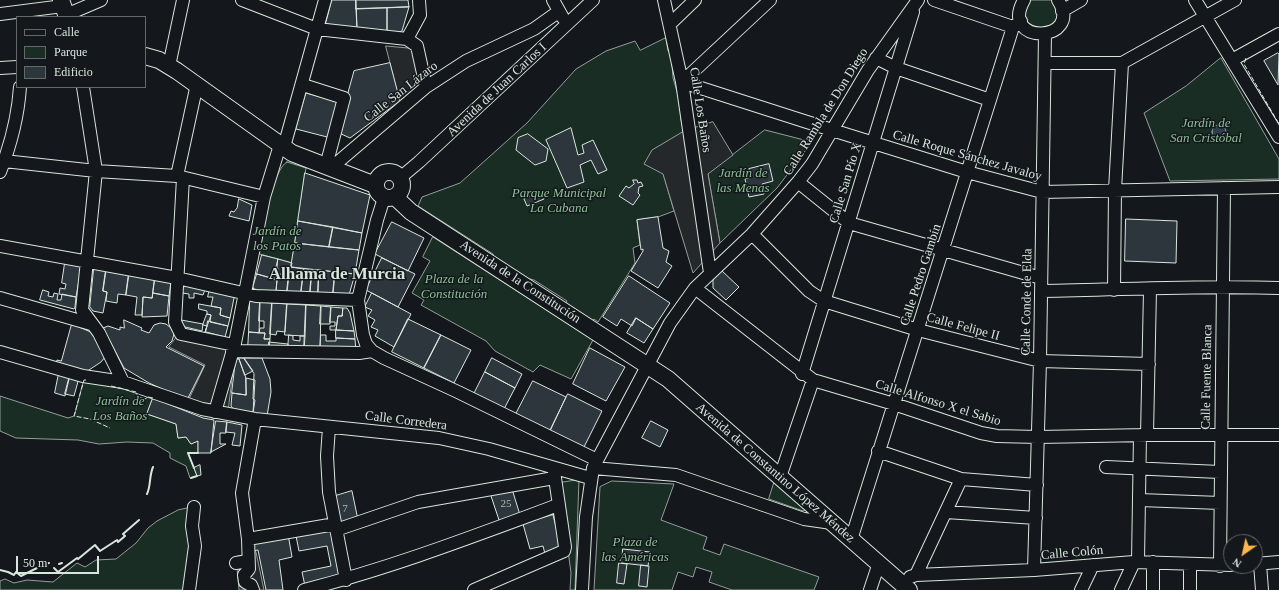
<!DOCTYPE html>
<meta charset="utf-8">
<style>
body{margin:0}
#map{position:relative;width:1279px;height:590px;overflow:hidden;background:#14181c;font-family:Georgia,serif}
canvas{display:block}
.legend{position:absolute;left:16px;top:16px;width:130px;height:72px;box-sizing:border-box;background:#14181c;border:1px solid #626a69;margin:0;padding:5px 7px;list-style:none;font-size:12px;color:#d8e6dc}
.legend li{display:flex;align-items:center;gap:8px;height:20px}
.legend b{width:20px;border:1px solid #626a69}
.north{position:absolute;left:1223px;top:534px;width:40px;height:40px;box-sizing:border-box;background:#14181c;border:1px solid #626a69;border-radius:50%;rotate:214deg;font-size:11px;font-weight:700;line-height:16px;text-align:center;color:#d8e6dc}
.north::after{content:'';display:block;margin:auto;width:14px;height:18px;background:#ffb74d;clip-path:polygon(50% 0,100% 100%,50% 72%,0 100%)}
.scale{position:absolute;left:16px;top:556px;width:83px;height:18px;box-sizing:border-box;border:2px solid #d8e6dc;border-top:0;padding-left:5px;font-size:12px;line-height:14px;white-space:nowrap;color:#d8e6dc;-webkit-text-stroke:3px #14181c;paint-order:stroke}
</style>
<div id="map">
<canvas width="1279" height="590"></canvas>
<ul class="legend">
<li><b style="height:5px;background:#14181c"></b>Calle</li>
<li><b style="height:11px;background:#1a2d24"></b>Parque</li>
<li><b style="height:11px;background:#2c363c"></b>Edificio</li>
</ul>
<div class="north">N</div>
<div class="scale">50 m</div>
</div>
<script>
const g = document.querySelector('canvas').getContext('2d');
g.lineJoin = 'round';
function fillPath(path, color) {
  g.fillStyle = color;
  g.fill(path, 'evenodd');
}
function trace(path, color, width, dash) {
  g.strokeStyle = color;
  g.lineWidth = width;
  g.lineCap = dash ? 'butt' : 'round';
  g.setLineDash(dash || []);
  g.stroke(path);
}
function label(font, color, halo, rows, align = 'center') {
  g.font = font + ' Georgia,serif';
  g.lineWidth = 3;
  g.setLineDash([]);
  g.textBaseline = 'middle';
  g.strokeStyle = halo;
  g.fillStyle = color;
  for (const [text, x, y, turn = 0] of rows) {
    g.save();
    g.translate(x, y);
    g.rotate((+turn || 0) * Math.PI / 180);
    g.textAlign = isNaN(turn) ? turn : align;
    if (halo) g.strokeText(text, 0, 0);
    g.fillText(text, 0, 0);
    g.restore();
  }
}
const green = new Path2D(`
 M1027,0H1054C1061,14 1060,19 1048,30L1026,25L1023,6Z
 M666,38L668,51H671L673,78L681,105V120L684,131L663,173L674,211L658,217L637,220L640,245L633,248L635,263L598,322L594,319L592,321L565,304L567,301L534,280L521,277L495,261L493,254L418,206L422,197L460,183L527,123L576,69L606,51L635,41L640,50Z
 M1221,58L1279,159V179L1170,181L1144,113L1186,86Z
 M765,130L812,142L777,188L720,243L708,174Z
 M287,162L306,168L292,263L256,253C260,235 273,168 287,162Z
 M433,237L593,340L571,379L540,365L533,372L495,351L486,341L421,305L424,300L412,293L430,261L423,257Z
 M84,380L136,392L138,397L145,399L148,397L153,398L147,414L176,424L178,438L186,437L191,444L198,441V453H188L197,476L190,478L186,466L170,458V453L153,443L127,442L99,444L78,440L16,438L0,431V396L68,418L74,416Z
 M579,480L575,590H570L571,573L559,483Z
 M775,480L806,509L805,510L803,511L769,499Z
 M612,481L674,484L661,520L707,537L703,549L720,555L724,544L819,577L814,590H732L709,582L712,572L696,567L693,577L678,572L672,590H594L600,487Z
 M189,508L192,544L187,590H0V581L5,579L14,583L27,580L53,582L77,563L85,567L96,560L116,559L136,543L148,528L157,521L178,510Z`);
fillPath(green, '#1a2d24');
trace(green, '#939e99', 1);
const parking = new Path2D(`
 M386,46L419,49L421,86L400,101Z
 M713,122L733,155L708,174L720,243L693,273L663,174L644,164L652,150L684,131Z
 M184,328L235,353L228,412L188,401L205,365L169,347Z
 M256,552L264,590H239L236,557Z`);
fillPath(parking, '#24282b');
trace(parking, '#939e99', 1);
const water = new Path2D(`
 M1212 132a7 7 0 1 1 14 0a7 7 0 1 1-14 0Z`);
fillPath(water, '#2f3f4d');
trace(water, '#939e99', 1);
const building = new Path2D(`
 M332,0H356L357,29L329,26L326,23Z
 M356,0H408L409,7L356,9Z
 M409,7L402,31L397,33L387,32V8Z
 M387,8V32L357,29L356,9Z
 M1278,53L1279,54L1278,85L1264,61Z
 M390,63L400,101L350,138L337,132L354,71Z
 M306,93L341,102L331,138L296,129Z
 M571,128L578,155L584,153L582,145L593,140L607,170L598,174L591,160L580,165L584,182L567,188L546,140Z
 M528,134L548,149L546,161L535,165L516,150L518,138Z
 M769,164L773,181L762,184L764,194L749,197L745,179L751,177L749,169Z
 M305,173L370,195L362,233L298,221Z
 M633,180H637L638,183L641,182L643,186L639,187L638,193L640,195L633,205L619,196L626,186L629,188L634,184Z
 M540,192L544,199L527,206L524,199Z
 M239,199L252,205L249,221L229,216L231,211L234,212L237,208Z
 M658,217L663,248L669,251L666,262L672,266L658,288L631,271L643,251V249L641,250L637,220Z
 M1126,219L1177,221L1176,263L1125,261Z
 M298,221L333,227L329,247L295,243Z
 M392,222L424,238L408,271L375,254Z
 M333,227L362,233L359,250L329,247Z
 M295,243L359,250L355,274L291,267Z
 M262,255L278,259L276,267L278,268L275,279L257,274Z
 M382,258L415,274L398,307L366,290Z
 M278,259L292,263L291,267L304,269L303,275L277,274Z
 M65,263L79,265L81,269L76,297L59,294L60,288L65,289L66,284L62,283Z
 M94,269L106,270L103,291L107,292L103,313L93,311L90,307Z
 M304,269L312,270L310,293L301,292Z
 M106,270L129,273L126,295L118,294L117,303L106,301L107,292L103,291Z
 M312,270H319L318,293H310Z
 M319,270L335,272L333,294L318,293Z
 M721,270L739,287L726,300L713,288V279Z
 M335,272L355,274L349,295L333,294Z
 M129,273L155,277L152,298L143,297L142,315H135L137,297L126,295Z
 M289,273L303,275L301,292H287Z
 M257,274L277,280L276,291L254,290L253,287Z
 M277,274L289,275L287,292L276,291L277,280L275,279Z
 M629,276L670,303L653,329L636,318L632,326L621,319L617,326L603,317Z
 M155,277L171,282L169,296L153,293Z
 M185,283L206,287L203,295L194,293V298H189V294L182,293V286Z
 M210,288L235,293L230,318L220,315L221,308L211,306L213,297H208Z
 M43,290L49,292L48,296L53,297L54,293L58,294L57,300H61L62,294L76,297L75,307L74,309L40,300Z
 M153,293L169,296L167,316L142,317L143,297L152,298Z
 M372,293L411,314L394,347L375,336L378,330L371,327L375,320L368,316L372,310L365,307Z
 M250,301L260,302L259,333L249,332Z
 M260,302L272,303L270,339H264L265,333H259L260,328H264V321H259Z
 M272,303L287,304L285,332L277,331L276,335L270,334Z
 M199,304L221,308L220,315L230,318L228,326L210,322L211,315L207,314V311L199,309Z
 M287,304L306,305L305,336L285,335Z
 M306,305L321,306L320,352L304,351Z
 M321,306L331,307L330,324H320Z
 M331,307L343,308L342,316H338L336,330H330V326H335V322H330Z
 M343,308H347L350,313L354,331L336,330L338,316H342Z
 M207,314L211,315L205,332L207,326L203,325Z
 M636,318L653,329L644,343L627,333Z
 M408,319L441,335L424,368L392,352Z
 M124,320L142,328L141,330L149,333L154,325L160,323L166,324L171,328L174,334L172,341L166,347L204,366L187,400L149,383L124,368L103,328L108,326L120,330V327L124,328Z
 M181,320L203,324L202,331L181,326Z
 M208,321L228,326L225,337L206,332Z
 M72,324L93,333L105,357L101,362L86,372L56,363L57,360L61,361Z
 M336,330L354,331L355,339L336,338Z
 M249,332L265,333L264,339H270L269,350L248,349Z
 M289,335L293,336V340L300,341V336H305L304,351L288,350Z
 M321,335H326V341H336V338L355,339L356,351L320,352Z
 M441,335L471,350L454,383L424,368Z
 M269,342L288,344V350H269Z
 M590,348L625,367L606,401L573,384Z
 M239,358H244L253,371L245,375Z
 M244,358H262L270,379L271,392L267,416L253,413L255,400L253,399L254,374Z
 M492,358L522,374L515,388L485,372Z
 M236,359H239L246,378V395L232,393Z
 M485,372L515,388L504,409L474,394Z
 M59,373L70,375L65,396L55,393Z
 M70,375L79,378L74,396L65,394Z
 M246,378L255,380L253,413L234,410L231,406L232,393L246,395Z
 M533,381L566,397L550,431L516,414Z
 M568,394L602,411L584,447L550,431Z
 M153,398L203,418L214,420L211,453H198V441L191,444L186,437L178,438L176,424L147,414Z
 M216,421L227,422L226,433H220V444H226L211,452Z
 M651,421L668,430L660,447L642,438Z
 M227,422L242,425L240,446L232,445L235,433L226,432Z
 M200,465L201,475L197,476L194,468Z
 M512,489L520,515L500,523L490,493Z
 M352,491L358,520L338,526L332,497Z
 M553,515L561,547L546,558L543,546L530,549L523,524Z
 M332,529L341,579L305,586L302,572L331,566L327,546L299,551L296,536Z
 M288,534L292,557L279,560L283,590H266L258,550L252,551L251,540Z
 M623,549L650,552L648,566L622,563Z
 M619,563L627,564L624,584L617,583Z
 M641,565L649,566L647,587L639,586Z`);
fillPath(building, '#2c363c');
trace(building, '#d8e6dc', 1);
const minor = new Path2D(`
 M242,0L317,29L407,39
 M553,0L563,18
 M664,0L682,82L710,273
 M770,0L682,82L832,130L967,172L1042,192L1279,187
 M934,0L1013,27
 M1024,0C998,46 1085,43 1058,0
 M1195,0L1279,137
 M1062,11L1081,0
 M0,14L63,6
 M66,15L101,0
 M670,24L695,0
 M407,39L417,46L426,87
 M407,39L420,15L419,0
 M876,58L896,68L990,100
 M1232,60L1279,34
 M1045,63H1122L1235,0
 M169,66L183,0
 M0,68L17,67
 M303,85L344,98L326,166
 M83,87L96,171L82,310L99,333L123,382
 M284,147L325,0
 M4,161L96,171L177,176L264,197
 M331,168L426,87L466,61L534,29L558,12
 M0,172C11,144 18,117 20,87
 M177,176L197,84
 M183,178L175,322L181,334L234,345
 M400,178L419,162L593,0
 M798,182L849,223L1041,278
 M384,198L377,220L358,300L363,335L366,344L372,351L384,358L458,392L597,460
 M752,234L809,291L824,301L918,330L1040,361L1149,364
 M0,246L177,278L256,296L358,300
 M695,288L813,380L894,404L981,433L997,436L1038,437L1147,435H1279
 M1114,290L1115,190L1122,63
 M1042,291C1121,290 1200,285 1279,288
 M0,298L91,324
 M232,351L359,353L372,351
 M0,352L83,376L123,382L202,409L255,419L439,438L489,449L590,478
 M802,374L913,12
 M215,412L235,343L264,197L280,145
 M329,427L327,456L329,492L346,580
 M1147,435L1150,290
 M878,451L961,479L1037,485
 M1106,467L1220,472
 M593,468L676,475L804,519L832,523
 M554,471L565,547L564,551
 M780,477L813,380
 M1140,500L1220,503
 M946,512L1036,518
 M336,530L418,502L554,478
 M248,539L335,524
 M851,540L1013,27L1021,21
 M1138,561L1140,435
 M236,563L248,561
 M1190,564V590
 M1255,564L1279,562
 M1260,564L1262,590
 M1220,566L1224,188
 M1034,570L1040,361L1045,34
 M916,575L1034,570L1134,562L1231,565
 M910,577L916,575L961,479
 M189,590L195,546L192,526L194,507
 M253,590L251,585L245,582L244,575L249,569L248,539L242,493L255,419
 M304,590C391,568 474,536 558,505
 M474,590L564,551
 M582,590L586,517L593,468L670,323L695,288L752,234L798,182L812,164L868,70L918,0
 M870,590L879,563
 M1081,590L1093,565
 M1121,590L1134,562
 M1153,590V562`);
const major = new Path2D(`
 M61,0L67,17
 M145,56L159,60L177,71L292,153L375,185
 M376 185a13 13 0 1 1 26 0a13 13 0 1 1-26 0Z
 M395,197L411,212L668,379L909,590`);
trace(minor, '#d8e6dc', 14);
trace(major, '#d8e6dc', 18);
trace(minor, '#14181c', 12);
trace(major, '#14181c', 16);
trace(new Path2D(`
 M1246,58L1244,64L1279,124
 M86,380H84L74,416L90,419L110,428
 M111,386L136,392L138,397L145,399L148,397L153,398`), '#d8e6dc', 1, [5, 2]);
trace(new Path2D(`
 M194,468L188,453H198
 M191,478L197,476
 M147,494C151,486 149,476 153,467
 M44,564L49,563
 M59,564L62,563
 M54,568L58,572L77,558L78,559L95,545L100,551L117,540L118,542L125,536L123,534L139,520
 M0,570L8,572L14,575L16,572L21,576L37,568`), '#d8e6dc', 2);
label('11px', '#adbab4', null, [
 ["25",506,504],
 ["7",345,509]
]);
label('13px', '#d8e6dc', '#14181c', [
 ["Avenida de Juan Carlos I",497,90,-43],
 ["Calle San Lázaro",401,92,-38],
 ["Calle Los Baños",700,110,81],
 ["Calle Rambla de Don Diego",826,112,-58],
 ["Calle Roque Sánchez Javaloy",967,156,16],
 ["Calle San Pío X",846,183,-73],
 ["Calle Pedro Gambín",921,275,-72],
 ["Avenida de la Constitución",520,282,33],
 ["Calle Conde de Elda",1027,302,-89],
 ["Calle Felipe II",963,327,15],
 ["Calle Fuente Blanca",1207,377,-89],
 ["Calle Alfonso X el Sabio",938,403,17],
 ["Calle Corredera",406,421,7],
 ["Avenida de Constantino López Méndez",775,473,41],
 ["Calle Colón",1072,553,-5]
]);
label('italic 13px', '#8ac095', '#14181c', [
 ["Jardín de",1206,124],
 ["San Cristóbal",1206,139],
 ["Jardín de",743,174],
 ["las Menas",743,189],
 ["Parque Municipal",559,194],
 ["La Cubana",559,209],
 ["Jardín de",277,232],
 ["los Patos",277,247],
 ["Plaza de la",454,280],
 ["Constitución",454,295],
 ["Jardín de",120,402],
 ["Los Baños",120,417],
 ["Plaza de",635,543],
 ["las Américas",635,558]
]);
label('bold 17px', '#d8e6dc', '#14181c', [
 ["Alhama de Murcia",337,275]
]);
</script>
